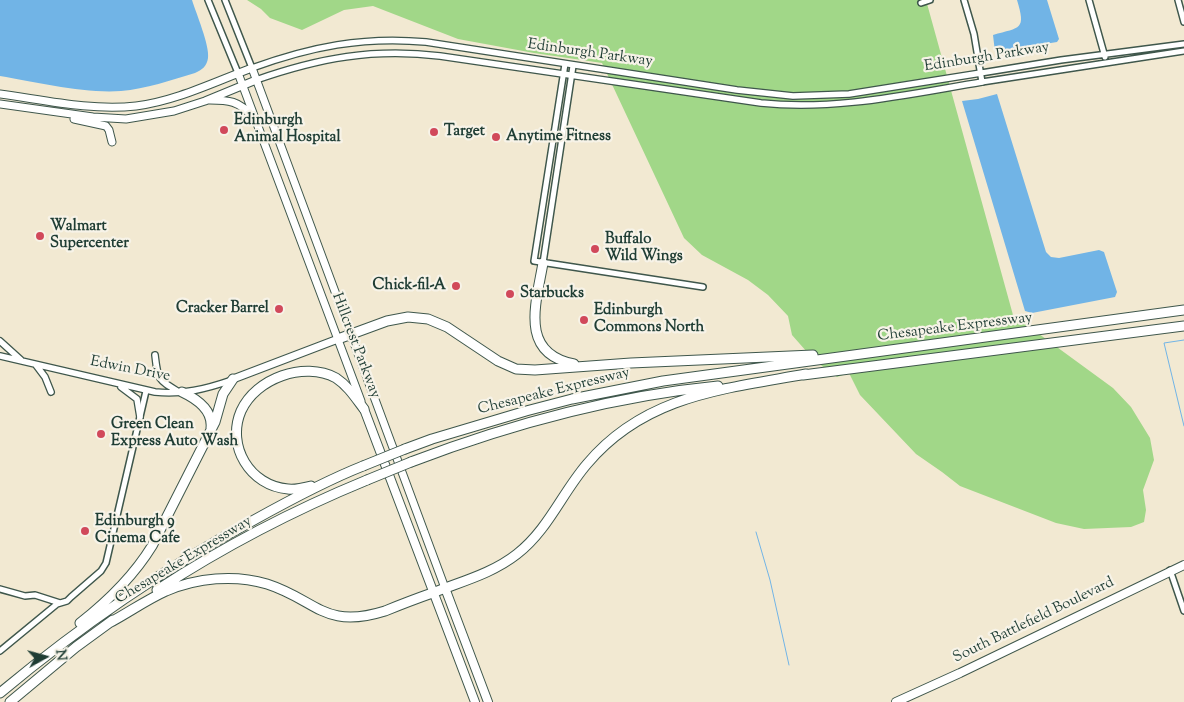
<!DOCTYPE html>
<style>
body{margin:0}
#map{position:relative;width:1184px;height:702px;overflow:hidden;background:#f2e9d2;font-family:"Sorts Mill Goudy",serif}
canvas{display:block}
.north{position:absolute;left:20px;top:632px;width:50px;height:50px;-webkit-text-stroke:4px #f7f3e8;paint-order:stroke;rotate:83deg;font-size:14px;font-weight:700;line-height:20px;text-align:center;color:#1f3d34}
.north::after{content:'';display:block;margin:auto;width:18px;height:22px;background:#1f3d34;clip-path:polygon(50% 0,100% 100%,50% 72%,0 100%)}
</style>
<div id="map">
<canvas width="1184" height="702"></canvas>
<div class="north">N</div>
</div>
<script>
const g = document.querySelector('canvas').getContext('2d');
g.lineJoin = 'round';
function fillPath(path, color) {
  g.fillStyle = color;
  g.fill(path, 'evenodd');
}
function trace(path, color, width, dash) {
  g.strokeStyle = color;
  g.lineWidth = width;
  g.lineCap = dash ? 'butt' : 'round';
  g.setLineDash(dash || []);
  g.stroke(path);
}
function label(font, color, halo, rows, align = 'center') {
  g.font = font + ' "Sorts Mill Goudy",serif';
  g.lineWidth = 4.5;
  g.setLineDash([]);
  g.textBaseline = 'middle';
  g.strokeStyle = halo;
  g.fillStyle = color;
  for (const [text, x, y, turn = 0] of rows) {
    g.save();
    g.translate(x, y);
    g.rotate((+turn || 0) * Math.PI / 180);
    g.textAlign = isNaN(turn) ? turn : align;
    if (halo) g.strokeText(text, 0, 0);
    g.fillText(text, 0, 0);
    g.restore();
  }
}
fillPath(new Path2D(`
 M247,0H926L1013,315L1113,388L1131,407L1150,438L1154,460L1143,490L1146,510L1144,522L1131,527L1084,529L1056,523L960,486L942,472L916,454L860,395L849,373L837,377L814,360L792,335L788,316L768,295L748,280L702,255L684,238L602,63L534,53L458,39L373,6L344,10L302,30L270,18L261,9Z`), '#a1d788');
fillPath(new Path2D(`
 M0,0H192C196,13 210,46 208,58C207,66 202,70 195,73C171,80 146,89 121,91C86,94 36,82 0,76Z
 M1017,0H1047L1059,39L1057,42L995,52L993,35C1021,27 1026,30 1017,0Z
 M997,94L1046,252L1051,257L1059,258L1099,250L1104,252L1117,292L1115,297L1032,313L1025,311L962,101L978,99Z`), '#71b4e6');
trace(new Path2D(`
 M1184,340L1164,343L1184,426
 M756,532L770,580L789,665`), '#71b4e6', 1);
const minor = new Path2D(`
 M208,0L238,73
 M225,0L252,68
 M964,0L974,34L982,82L1184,51
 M1089,0L1105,57
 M1178,0L1184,22
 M921,3L930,0
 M565,64L534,261L703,287
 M981,73L1061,60L1184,44
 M543,263L573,66
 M1170,570L1184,611
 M0,589L25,596L35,595L60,603
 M0,651L57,604L67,601L71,597L101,571L106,563L146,391`);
const tertiary = new Path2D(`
 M252,68C310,47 363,36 426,42L737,90L793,96L849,94L981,73
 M256,80C319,58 373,48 440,56L761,103C836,111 909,94 982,82
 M0,341L21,360
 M155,355C158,380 157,379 179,392
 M0,356L155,392C182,395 206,389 232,380
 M36,365L45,377L51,392
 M121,387L137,399L140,417`);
const secondary = new Path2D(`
 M238,73L361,401
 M0,94C44,100 91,111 136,106C176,101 214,82 252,68L445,588
 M210,100C228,100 240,101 251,116
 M0,104L93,117L126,119L174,111L205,101L256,80
 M74,119L106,126L109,130L112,142
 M233,379L338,339`);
const primary = new Path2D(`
 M896,702L960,673L1184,565`);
const trunk = new Path2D(`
 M364,409L475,702
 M445,588L488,702`);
const motorway = new Path2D(`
 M543,263C536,304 519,353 574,364
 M338,339L387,321L408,317L428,319L447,327L498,361L516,369L535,370L631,363L813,355
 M803,375L1184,326
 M182,392C197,399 213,410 211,428
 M405,449L432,439L526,411L572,399L663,381L1184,310
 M411,462C508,425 615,396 718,386
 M311,486C303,488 295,490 288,489C250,486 226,446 241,411C256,378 304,361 336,378C348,386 355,397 364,409
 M157,590C223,547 294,510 367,480
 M80,623C108,601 133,577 152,546L215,422L223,394L233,379
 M109,623C128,613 146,600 166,591C197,578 234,574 267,584C317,600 324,630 385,611C402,604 418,598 435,592C463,581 493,573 517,554C548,530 562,493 587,464C645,395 724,389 806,374
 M0,693C79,627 163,569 254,520C290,500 325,481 363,466
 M10,702L76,647L113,620`);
trace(minor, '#3f574c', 8);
trace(tertiary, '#3f574c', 8);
trace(secondary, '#3f574c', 9);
trace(primary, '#3f574c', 10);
trace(trunk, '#3f574c', 10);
trace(motorway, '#3f574c', 11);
trace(minor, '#fff', 5);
trace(tertiary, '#fff', 5.5);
trace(secondary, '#fff', 7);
trace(primary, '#fff', 8);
trace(trunk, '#fff', 8);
trace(motorway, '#fff', 9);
const motorwayBridge = new Path2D(`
 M363,466L405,449
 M367,480L411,462`);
trace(motorwayBridge, '#3f574c', 11, []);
trace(motorwayBridge, '#fff', 9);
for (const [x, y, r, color] of [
 [224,130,5,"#d1495b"],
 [434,132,5,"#d1495b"],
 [496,137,5,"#d1495b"],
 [40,236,5,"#d1495b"],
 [595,249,5,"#d1495b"],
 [456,286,5,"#d1495b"],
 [510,294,5,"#d1495b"],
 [279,309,5,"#d1495b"],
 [584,320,5,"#d1495b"],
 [101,434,5,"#d1495b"],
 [85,531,5,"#d1495b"]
]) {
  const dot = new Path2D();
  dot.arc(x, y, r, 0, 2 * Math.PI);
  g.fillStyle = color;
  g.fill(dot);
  trace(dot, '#f7f3e8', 2);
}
label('15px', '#1f3d34', '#f7f3e8', [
 ["Edinburgh Parkway",590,54,8],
 ["Edinburgh Parkway",987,58,-9],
 ["Chesapeake Expressway",955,328,-7],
 ["Hillcrest Parkway",355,346,69],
 ["Edwin Drive",130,370,11],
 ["Chesapeake Expressway",554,392,-14],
 ["Chesapeake Expressway",184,561,-31],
 ["South Battlefield Boulevard",1034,621,-26]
]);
label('bold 15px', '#1f3d34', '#f7f3e8', [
 ["Edinburgh",234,121],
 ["Animal Hospital",234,138],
 ["Target",444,132],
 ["Anytime Fitness",506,137],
 ["Walmart",50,227],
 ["Supercenter",50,244],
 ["Buffalo",605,240],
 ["Wild Wings",605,257],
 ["Chick-fil-A",446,286,"right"],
 ["Starbucks",520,294],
 ["Cracker Barrel",269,309,"right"],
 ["Edinburgh",594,311],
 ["Commons North",594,328],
 ["Green Clean",111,425],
 ["Express Auto Wash",111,442],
 ["Edinburgh 9",95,522],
 ["Cinema Cafe",95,539]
], 'left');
</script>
